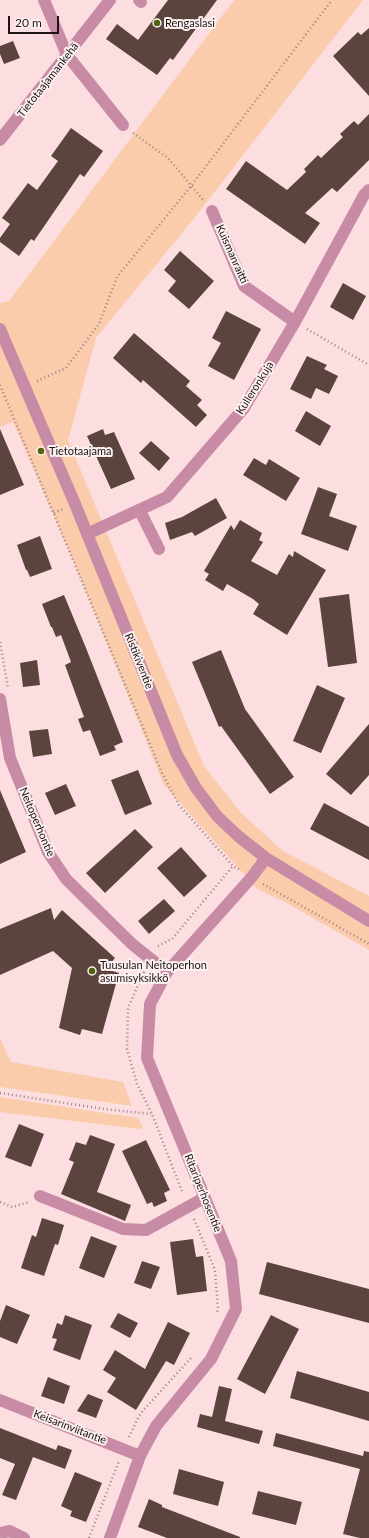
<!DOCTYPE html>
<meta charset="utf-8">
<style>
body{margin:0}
#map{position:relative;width:369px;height:1538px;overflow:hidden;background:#fcdee1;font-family:Lato,sans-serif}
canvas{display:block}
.scale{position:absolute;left:8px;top:16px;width:51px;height:18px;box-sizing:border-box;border:2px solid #1f1516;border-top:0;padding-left:5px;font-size:12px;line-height:14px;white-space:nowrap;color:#1f1516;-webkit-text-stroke:3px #fdf1f1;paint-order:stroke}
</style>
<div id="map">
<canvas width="369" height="1538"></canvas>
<div class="scale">20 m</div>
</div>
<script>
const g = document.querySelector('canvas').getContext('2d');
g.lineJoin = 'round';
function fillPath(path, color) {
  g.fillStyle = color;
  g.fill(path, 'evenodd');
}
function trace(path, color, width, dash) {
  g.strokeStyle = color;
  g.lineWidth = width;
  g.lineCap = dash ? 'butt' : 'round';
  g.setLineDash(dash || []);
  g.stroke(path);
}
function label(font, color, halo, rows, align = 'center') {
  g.font = font + ' Lato,sans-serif';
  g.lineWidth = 4;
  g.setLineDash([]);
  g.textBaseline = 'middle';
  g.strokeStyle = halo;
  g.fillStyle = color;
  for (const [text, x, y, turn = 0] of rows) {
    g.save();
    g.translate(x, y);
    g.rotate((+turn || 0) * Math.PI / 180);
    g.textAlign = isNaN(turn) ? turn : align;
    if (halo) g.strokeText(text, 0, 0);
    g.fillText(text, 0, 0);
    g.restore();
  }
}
fillPath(new Path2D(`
 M234,0H363L196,216L96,338L68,440L204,766L241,813L283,851L369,896V950L285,902L257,889L164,785L75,565L13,422L0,427V303L9,301Z
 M0,1038L11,1062L123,1082L132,1106L0,1087Z
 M0,1097L138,1118L143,1128L139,1129L0,1112Z`), '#fbccab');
fillPath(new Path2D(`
 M168,0H217L173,60L170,58L157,75L106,39L117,24L138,40Z
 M369,28V96L333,56L358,32L361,35Z
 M13,41L20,58L4,64L0,54V46Z
 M369,114V160L337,192L332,188L305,213L320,223L305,244L226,189L246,161L287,190L306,172L304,169L318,155L321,158L343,137L340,134L354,121L358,125Z
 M71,128L103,151L84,177L80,174L34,241L31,239L19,256L0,242V238L10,224L2,218L28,183L37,190L58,161L51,156Z
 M180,251L214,281L189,309L168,291L176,281L164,270Z
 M343,283L366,296L353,320L330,307Z
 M226,311L261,329L234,380L208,366L221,343L212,338Z
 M134,333L190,381L186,386L202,400L197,405L207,415L196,427L143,380L141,383L113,358Z
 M307,356L327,365L324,369L338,376L329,394L316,388L311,399L290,389Z
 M306,411L331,426L320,446L295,431Z
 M0,429L24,485L0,495Z
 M103,429L105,435L114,432L135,479L111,489L87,436Z
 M151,441L170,458L159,471L139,453Z
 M254,458L266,465L269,459L300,478L286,501L243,475Z
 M318,487L337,494L329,516L357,526L348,551L301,534Z
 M216,498L227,518L195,536L192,532L170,540L165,523L182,517Z
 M240,520L262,533L259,540L263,542L251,561L277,575L289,554L293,557L294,551L326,570L287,635L253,614L259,604L253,599L227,584L223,591L205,580L209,574L204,571L231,525L234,530Z
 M40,536L52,569L30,577L27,570H26L17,545Z
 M349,594L357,663L328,667L319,598Z
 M64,595L86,648L123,742L114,746L116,750L100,756L90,730L83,732L78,719L84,717L65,665L71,662L61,635L56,637L52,627H51L42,604Z
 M221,650L245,709L294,777L270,794L221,726L219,727L192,662Z
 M37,660L40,685L23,687L20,663Z
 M317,685L345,698L321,753L293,741Z
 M369,724V775L351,795L326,774Z
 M48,729L52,754L33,757L29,731Z
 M138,770L152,804L125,815L111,780Z
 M66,784L76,806L55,815L45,793Z
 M0,790L26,852L0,864Z
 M324,803L369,827V860L310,829Z
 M135,829L153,847L105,893L86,873Z
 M181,847L207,876L184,897L157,868Z
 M164,899L175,911L149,934L138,921Z
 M51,908L54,920L62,910L115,958L106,969L119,973L102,1034L82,1029L80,1035L59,1028L72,968L53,951L0,975V929Z
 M19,1124L44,1134L31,1167L5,1157Z
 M90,1135L115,1144L97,1192L131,1205L125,1221L61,1194L74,1162L69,1160L76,1142L86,1145Z
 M146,1140L170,1190L164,1193L167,1201L154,1207L152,1202L147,1204L122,1151Z
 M42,1218L64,1225L58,1245L55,1244L44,1276L21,1268L32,1235L36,1237Z
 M91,1236L117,1246L104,1278L79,1268Z
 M193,1239L196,1257L203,1256L207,1291L177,1295L170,1242Z
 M142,1261L160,1267L151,1289L134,1283Z
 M267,1262L369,1289V1323L259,1294Z
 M6,1305L30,1315L17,1344L0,1337V1321Z
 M118,1313L138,1323L130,1338L110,1327Z
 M65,1315L92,1325L80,1360L53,1350L57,1339L52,1338L57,1323L62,1325Z
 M271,1315L299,1329L265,1394L237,1379Z
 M168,1322L190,1333L174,1365L166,1361L136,1410L107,1392L116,1378L103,1370L115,1350L145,1369Z
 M297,1371L369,1392V1421L290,1398Z
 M48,1377L70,1386L64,1404L41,1396Z
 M219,1386L232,1389L225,1421L263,1431L259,1444L197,1427L200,1414L212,1417Z
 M88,1394L103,1400L96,1418L77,1411Z
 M0,1428L56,1450L58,1445L72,1450L65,1469L33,1457L16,1500L2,1495L15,1464L0,1458Z
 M276,1433L363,1456L364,1451L369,1452V1538H360L343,1534L360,1469L273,1446Z
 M179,1469L224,1482L218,1506L173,1494Z
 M75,1472L102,1483L86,1522L70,1516L72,1511L61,1506Z
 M258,1491L302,1502L296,1525L252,1514Z
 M149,1499L162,1505V1507L240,1537V1538H167L138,1527Z`), '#5b443e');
trace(new Path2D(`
 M133,133L168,158L204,201
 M307,329L369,365
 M37,381L66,368L99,324L117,277L191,186L332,0
 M0,385L162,773L179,805L233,866L240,870
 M54,513L63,509
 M0,642L8,688
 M263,884L369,944
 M158,946L172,939L233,866
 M144,972L128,1008L127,1049L137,1084L152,1114L183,1194
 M0,1093L104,1109L151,1114
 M0,1202L12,1207L29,1202
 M194,1219L215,1270L218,1309L217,1312
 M129,1437L140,1414L191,1358
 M89,1538L119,1461`), '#998486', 2.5, [1, 3]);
trace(new Path2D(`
 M44,0L67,55L123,125
 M139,0L141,2
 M0,140L110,0
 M212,211L244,286L295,322
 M0,329L75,504L177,755L196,788L217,816L238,836L266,858L369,921
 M140,511L159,549
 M87,534L167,497L244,408L295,322L364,195L369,190
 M0,699L10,758L48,852L66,879L132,944L167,972
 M40,1196L123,1229L146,1230L204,1198
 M0,1400L140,1456
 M0,1533L10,1531L24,1538
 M110,1538L140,1456L156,1426L211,1359L236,1309L231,1261L147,1058L150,1004L167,972L251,878L266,858`), '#c88ba6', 12);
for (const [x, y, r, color] of [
 [157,23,4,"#50640e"],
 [41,451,4,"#50640e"],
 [92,971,4,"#50640e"]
]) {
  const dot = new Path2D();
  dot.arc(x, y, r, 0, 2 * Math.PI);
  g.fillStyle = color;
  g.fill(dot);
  trace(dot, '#fdf1f1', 1.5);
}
label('11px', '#1f1516', '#fdf1f1', [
 ["Rengaslasi",165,23],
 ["Tietotaajama",49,451],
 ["Tuusulan Neitoperhon",100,965],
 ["asumisyksikkö",100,978]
], 'left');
label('11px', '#1f1516', '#fdf1f1', [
 ["Tietotaajamankehä",48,80,-52],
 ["Kuismanraitti",232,254,66],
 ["Kulleronkuja",255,388,-58],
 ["Ristikiventie",139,661,68],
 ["Neitoperhontie",37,822,67],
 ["Ritariperhosentie",203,1193,68],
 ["Keisarinviitantie",70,1427,21]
]);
</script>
